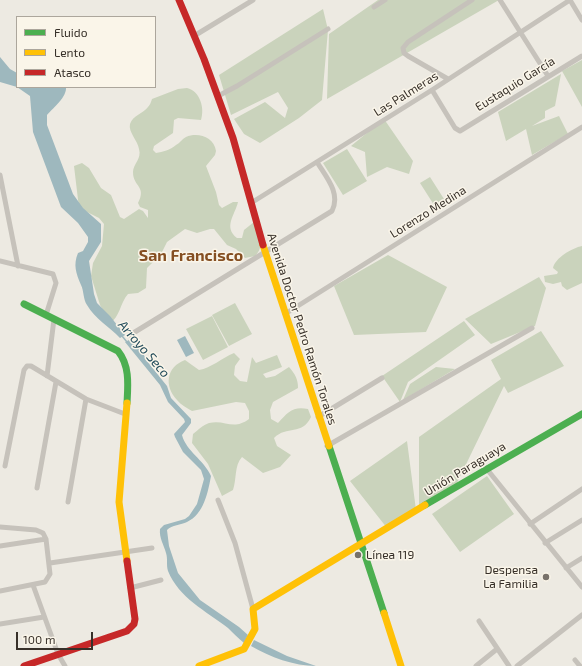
<!DOCTYPE html>
<meta charset="utf-8">
<style>
body{margin:0}
#map{position:relative;width:582px;height:666px;overflow:hidden;background:#edeae2;font-family:"Exo 2",sans-serif}
canvas{display:block}
.legend{position:absolute;left:16px;top:16px;width:140px;height:72px;box-sizing:border-box;background:#faf5e9;border:1px solid #aca69c;margin:0;padding:5px 7px;list-style:none;font-size:12px;color:#373029}
.legend li{display:flex;align-items:center;gap:8px;height:20px}
.legend b{width:20px;border:1px solid #aca69c}
.scale{position:absolute;left:16px;top:632px;width:77px;height:18px;box-sizing:border-box;border:2px solid #373029;border-top:0;padding-left:5px;font-size:12px;line-height:14px;white-space:nowrap;color:#373029;-webkit-text-stroke:3px #faf5e9;paint-order:stroke}
</style>
<div id="map">
<canvas width="582" height="666"></canvas>
<ul class="legend">
<li><b style="height:5px;background:#4caf50"></b>Fluido</li>
<li><b style="height:5px;background:#ffc107"></b>Lento</li>
<li><b style="height:5px;background:#c62828"></b>Atasco</li>
</ul>
<div class="scale">100 m</div>
</div>
<script>
const g = document.querySelector('canvas').getContext('2d');
g.lineJoin = 'round';
function fillPath(path, color) {
  g.fillStyle = color;
  g.fill(path, 'evenodd');
}
function trace(path, color, width, dash) {
  g.strokeStyle = color;
  g.lineWidth = width;
  g.lineCap = dash ? 'butt' : 'round';
  g.setLineDash(dash || []);
  g.stroke(path);
}
function label(font, color, halo, rows, align = 'center') {
  g.font = font + ' "Exo 2",sans-serif';
  g.lineWidth = 3;
  g.setLineDash([]);
  g.textBaseline = 'middle';
  g.strokeStyle = halo;
  g.fillStyle = color;
  for (const [text, x, y, turn = 0] of rows) {
    g.save();
    g.translate(x, y);
    g.rotate((+turn || 0) * Math.PI / 180);
    g.textAlign = isNaN(turn) ? turn : align;
    if (halo) g.strokeText(text, 0, 0);
    g.fillText(text, 0, 0);
    g.restore();
  }
}
fillPath(new Path2D(`
 M378,0H499L327,99L329,34Z
 M323,9L328,30L322,100L299,118L260,143L244,134L234,119L265,102L285,118L288,108L278,92L231,115L219,75Z
 M582,60V107L562,71Z
 M561,74L555,106L545,111V118L532,126L559,116L568,134L532,155L526,129L506,141L498,112Z
 M187,88C200,91 205,108 201,120L178,118L174,120L173,133L154,146L153,150L156,153C163,152 170,150 176,145C180,143 182,139 186,137C198,132 214,137 216,151L215,155L206,166L216,192L219,205L222,208L233,202H238C235,215 223,227 237,238H242L244,230L254,222C260,232 265,247 255,256L245,258L236,249L227,245L214,229H210L197,233L185,229L167,242L161,254L147,268L146,288L138,293L128,294C120,303 120,317 110,323L100,305L91,276L93,263L102,246L104,224L99,218L79,208L74,166L82,163L89,168L101,188L111,195L120,217L124,219L139,209L143,211L148,218V210L140,207L138,203C147,186 133,187 133,172C133,164 142,159 139,149C138,141 128,132 130,124C133,115 143,114 148,107C150,105 151,102 152,99L178,89Z
 M384,119L413,161L409,174L387,167L367,177L365,152L351,146Z
 M347,149L367,181L343,195L323,163Z
 M430,177L444,199L434,205L420,183Z
 M582,246V283L567,290L562,286L561,282L553,284L545,282L544,276L557,274L558,272L553,268C555,258 572,248 582,246Z
 M388,255L447,287L426,332L354,335L334,286Z
 M539,277L546,288L535,326L491,344L465,319Z
 M235,303L252,334L229,346L212,315Z
 M212,316L228,347L203,360L186,329Z
 M464,321L475,335L408,382L400,402L382,376Z
 M541,331L564,366L508,393L504,386L455,487L419,509V437L501,379L491,360Z
 M234,353L240,359L235,366L234,375L240,381L247,382L252,357L256,363L277,355L282,367L263,374L266,378L275,376L289,367C295,374 298,379 298,388L273,402L270,410L271,419L278,423C288,412 293,406 308,409L311,417C302,436 287,425 274,438L277,446L291,455L280,467L263,473L242,457C234,466 237,478 233,490L222,496L208,464L192,443L193,434C198,430 203,425 209,423C225,419 233,431 249,419V411L245,403L236,402L192,411C187,408 181,405 177,400C164,386 166,367 185,360L199,370C211,368 222,358 234,353Z
 M436,367L455,369L403,400L410,384Z
 M407,441L416,510L387,528L350,481Z
 M487,476L514,514L460,552L432,514Z`), '#cad3bc');
fillPath(new Path2D(`
 M0,57L10,69L17,73V87L0,82Z
 M17,87H66C67,97 54,107 47,115V125L73,194L83,208L101,224V242L89,261L94,294L97,303L110,316L125,335L120,338C110,327 95,319 87,305C83,299 84,291 81,285C76,273 73,265 78,253L83,251L88,242V237L78,223L61,207L33,132L30,96Z
 M185,336L194,353L186,357L177,340Z
 M129,340L143,353L146,360L167,386L171,398L191,419V423L182,435C186,451 204,460 211,476C208,492 204,514 187,522C181,525 172,525 167,530L169,546L178,573L200,600L239,627L248,635L244,643C238,638 233,633 228,628C206,611 179,598 168,571C166,565 168,559 166,553C164,545 159,538 160,529L164,525L185,519L189,516L197,504L204,479L201,470L183,452L175,437L174,434L185,422L184,419L168,402L160,385L125,342Z
 M254,640L287,656L316,666C294,666 270,657 251,646Z`), '#9eb8be');
trace(new Path2D(`
 M122,336L127,342`), '#9eb8be', 1.5);
trace(new Path2D(`
 M500,0L548,76
 M570,0L582,20
 M374,7L385,0
 M194,36L253,0
 M448,79L408,56L404,53L403,48L408,42L472,0
 M432,90L455,128L460,131L582,56
 M218,96L237,86L328,29
 M0,175L18,266
 M251,203L432,90L570,0
 M0,261L53,274L56,283L46,315
 M285,314L582,127
 M130,335L332,211C341,193 326,177 317,162
 M47,376L54,319
 M318,417L382,378
 M327,446L532,328
 M5,466L24,370L27,366H31L86,399L125,414
 M486,468L582,587
 M37,488L56,382
 M218,500L235,543L253,609
 M68,502L86,399
 M530,524L582,489
 M0,527L36,530L43,533L46,539
 M545,543L582,520
 M0,546L46,539L50,574L45,582L0,591
 M50,563L152,548
 M566,568L582,558
 M33,585L58,654L65,666
 M130,588L161,580
 M479,621L509,666
 M0,624L44,617
 M575,660L580,666
 M476,666L497,649
 M517,666L582,615`), '#c6c2bb', 5);
trace(new Path2D(`
 M24,304L118,351C130,366 128,385 127,403
 M329,446L384,613
 M425,505L582,414`), '#4caf50', 7);
trace(new Path2D(`
 M263,245L329,446
 M127,403L119,502L127,561
 M384,613L401,666
 M199,666L244,649L255,629L253,609L425,505`), '#ffc107', 7);
trace(new Path2D(`
 M179,0L204,59L233,138L263,245
 M24,666L127,631L134,624L135,619L127,561`), '#c62828', 7);
for (const [x, y, r, color] of [
 [358,555,4,"#77716a"],
 [546,577,4,"#77716a"]
]) {
  const dot = new Path2D();
  dot.arc(x, y, r, 0, 2 * Math.PI);
  g.fillStyle = color;
  g.fill(dot);
  trace(dot, '#faf5e9', 1.5);
}
label('12px', '#373029', '#faf5e9', [
 ["Eustaquio García",515,84,-32],
 ["Las Palmeras",406,94,-32],
 ["Lorenzo Medina",428,212,-32],
 ["Avenida Doctor Pedro Ramón Torales",302,329,72],
 ["Unión Paraguaya",465,469,-31]
]);
label('12px', '#373029', '#faf5e9', [
 ["Línea 119",366,555],
 ["Despensa",538,570,"right"],
 ["La Familia",538,584,"right"]
], 'left');
label('italic 13px', '#1e4858', '#faf5e9', [
 ["Arroyo Seco",144,349,49]
]);
label('bold 16px', '#854f22', '#faf5e9', [
 ["San Francisco",191,256]
]);
</script>
